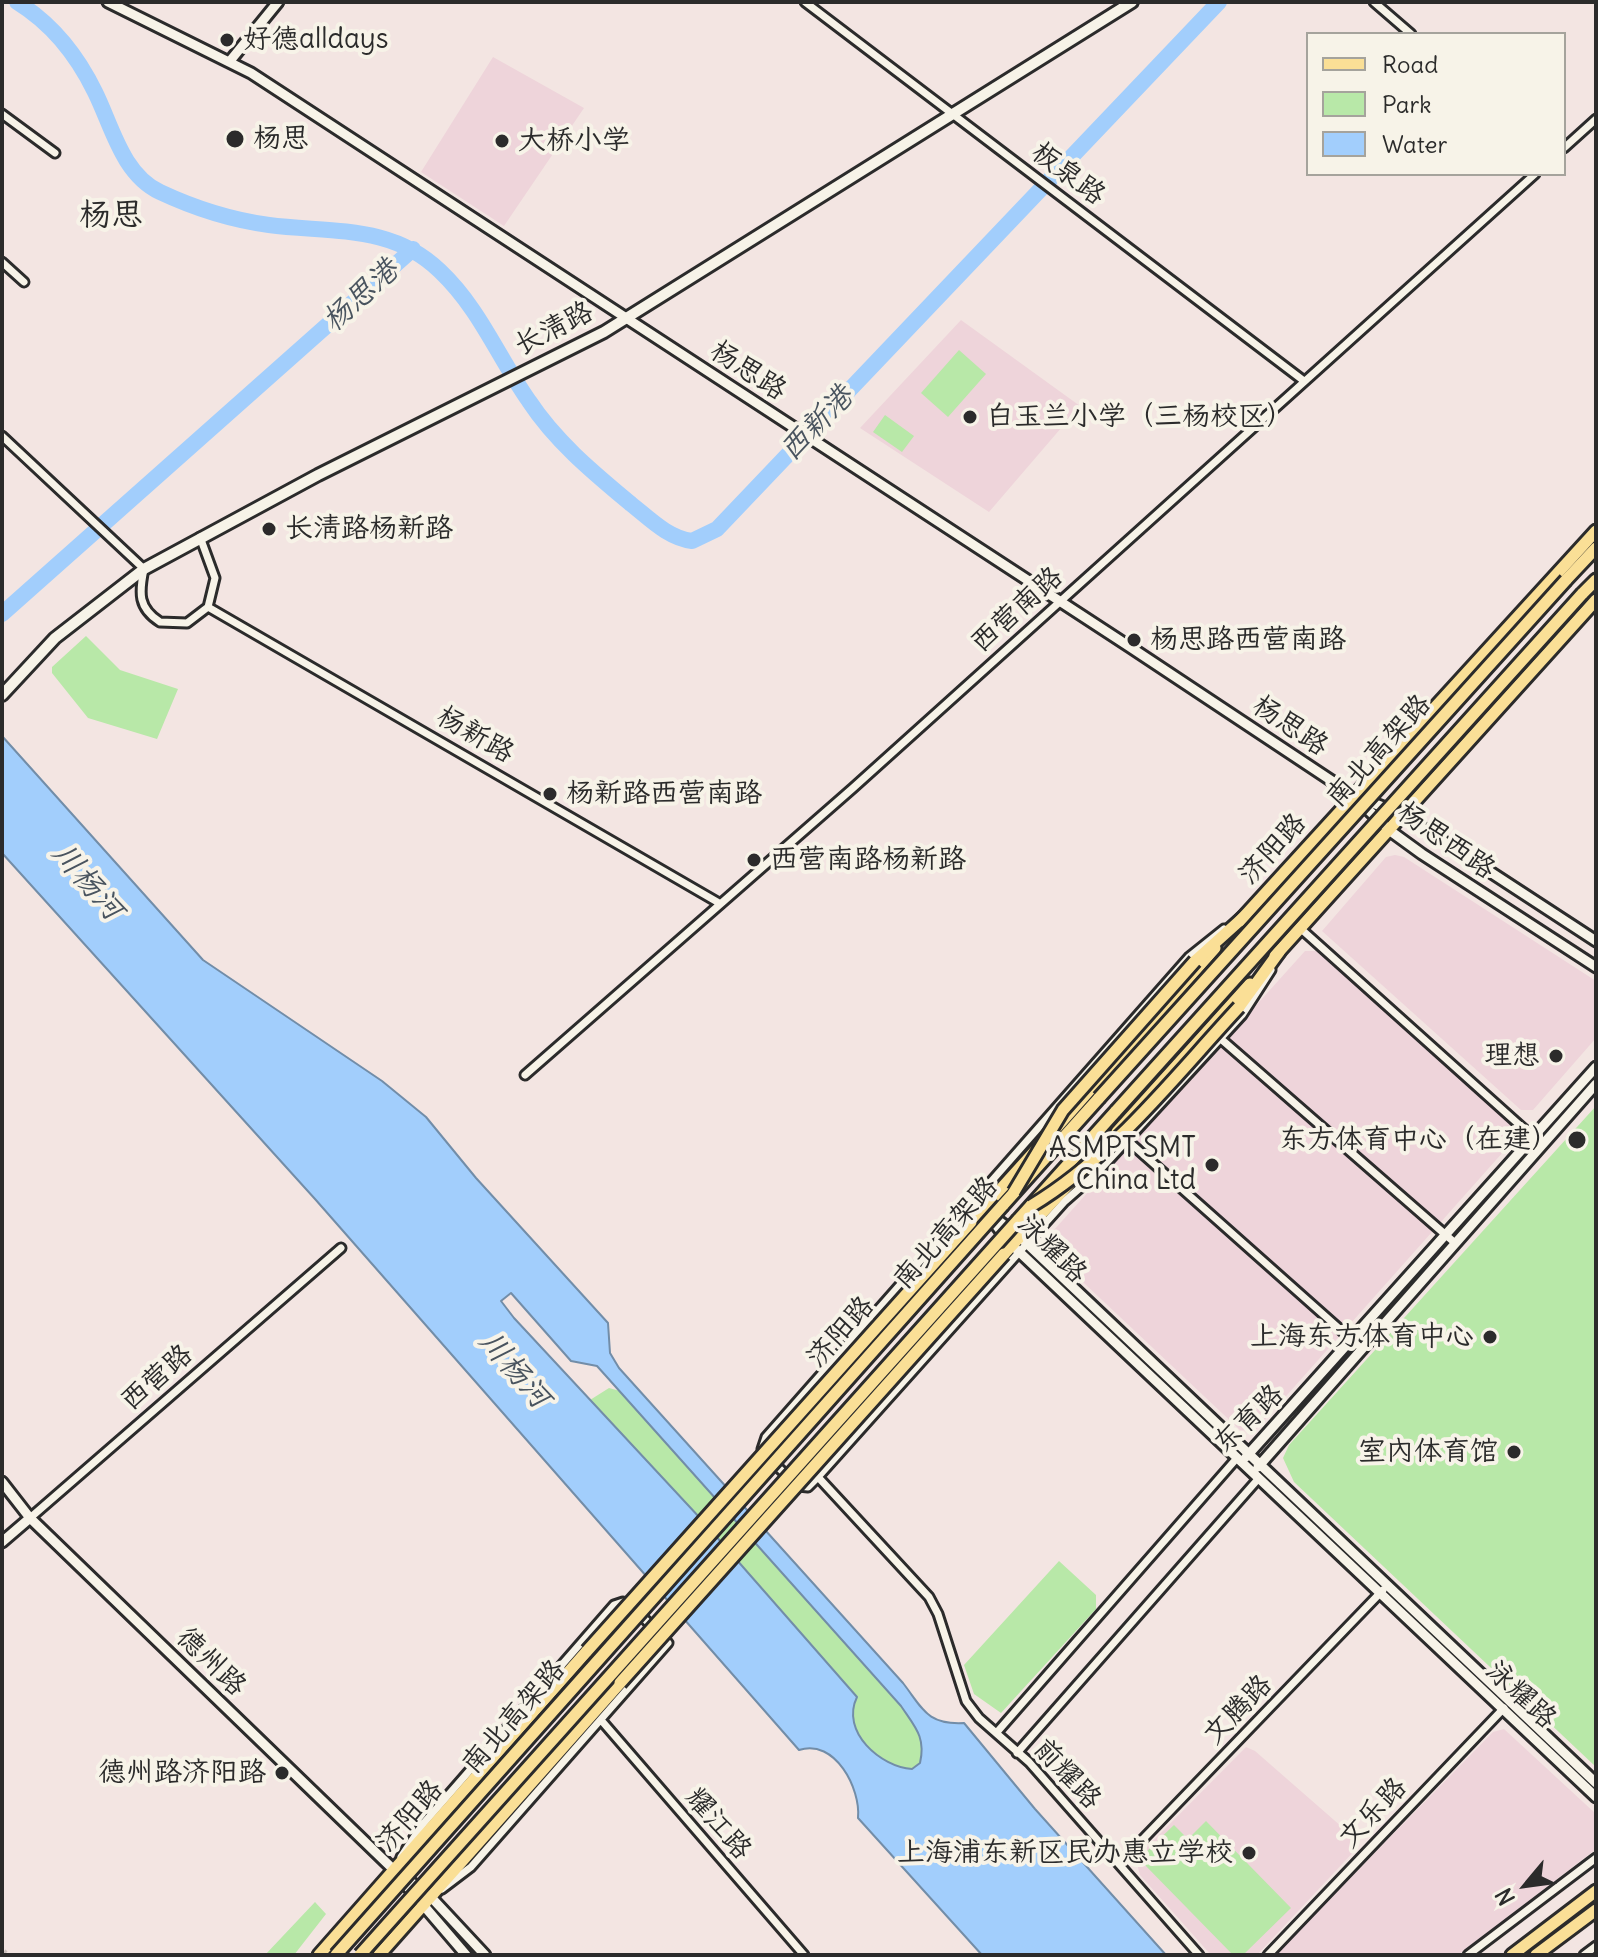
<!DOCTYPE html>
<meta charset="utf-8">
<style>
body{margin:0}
#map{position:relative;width:1598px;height:1957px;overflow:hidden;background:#f3e5e2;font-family:Delius,sans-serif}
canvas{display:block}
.frame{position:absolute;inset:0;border:4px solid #2b2b2b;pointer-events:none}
.legend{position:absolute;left:1306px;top:32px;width:260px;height:144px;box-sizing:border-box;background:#f7f3e8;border:2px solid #a5a39c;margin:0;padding:10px 14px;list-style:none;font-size:24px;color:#2b2b2b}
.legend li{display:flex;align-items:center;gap:16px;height:40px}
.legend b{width:40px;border:2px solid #a5a39c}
.north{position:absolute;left:1486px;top:1845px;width:80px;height:80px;-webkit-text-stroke:6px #f7f3e8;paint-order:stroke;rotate:241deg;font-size:22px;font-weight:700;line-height:32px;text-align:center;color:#2b2b2b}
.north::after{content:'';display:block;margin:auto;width:28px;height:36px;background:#2b2b2b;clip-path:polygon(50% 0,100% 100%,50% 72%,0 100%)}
</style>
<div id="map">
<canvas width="1598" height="1957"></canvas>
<div class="frame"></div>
<ul class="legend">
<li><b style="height:10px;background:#fadf96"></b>Road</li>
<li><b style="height:22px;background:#b8e8a8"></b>Park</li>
<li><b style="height:22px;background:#a2cefc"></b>Water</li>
</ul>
<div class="north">N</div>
</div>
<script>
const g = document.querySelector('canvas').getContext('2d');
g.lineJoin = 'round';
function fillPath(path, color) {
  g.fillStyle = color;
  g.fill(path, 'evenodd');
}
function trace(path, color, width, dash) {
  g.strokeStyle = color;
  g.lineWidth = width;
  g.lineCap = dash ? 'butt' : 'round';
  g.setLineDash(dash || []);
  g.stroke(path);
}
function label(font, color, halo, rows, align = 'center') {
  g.font = font + ' Delius,"LXGW WenKai TC",sans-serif';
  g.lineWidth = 8;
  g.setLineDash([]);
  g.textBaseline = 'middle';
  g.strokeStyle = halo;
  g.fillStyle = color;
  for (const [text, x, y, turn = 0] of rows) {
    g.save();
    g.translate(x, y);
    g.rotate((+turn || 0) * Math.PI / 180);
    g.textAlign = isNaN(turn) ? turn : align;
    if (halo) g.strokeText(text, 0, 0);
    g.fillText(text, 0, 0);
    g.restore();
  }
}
fillPath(new Path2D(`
 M493,57L584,108L504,226L421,172Z
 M961,320L1080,406L989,512L860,428Z
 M1395,855L1404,857L1596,981V1038L1533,1110H1521L1322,931L1386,857Z
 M1305,951H1317L1520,1133L1255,1431L1240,1430L1050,1251L1053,1231Z
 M1504,1729L1596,1814V1849L1458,1955H1275L1493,1732Z
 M1246,1747L1255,1751L1358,1841L1359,1846L1257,1955H1211L1140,1875L1137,1864L1148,1846Z`), '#eed4da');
fillPath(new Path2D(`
 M959,350L986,374L948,417L921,393Z
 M885,415L914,436L902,452L873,432Z
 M86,636L120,670L178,689L157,739L88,718L52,673V667Z
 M1596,1106V1767L1294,1482L1283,1458L1289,1445Z
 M609,1388L620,1391L901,1706C915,1727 926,1737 920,1763L912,1769C880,1767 842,1733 857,1697L700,1518L590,1400Z
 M1059,1561L1096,1595V1609L1001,1713L974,1694L964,1665Z
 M1206,1821L1291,1908L1243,1955H1233L1142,1862L1148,1850L1174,1825L1188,1839Z
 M315,1902L326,1914L294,1955H265Z`), '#b8e8a8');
const water = new Path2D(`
 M2,736L203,960L382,1081L426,1117L476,1178L608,1323L610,1353L619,1368L903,1683C923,1709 927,1725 964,1723L1035,1809L1166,1955H982L858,1818C861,1789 835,1738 799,1750L315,1199L2,853ZM511,1293L571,1361L597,1366L606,1376L901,1706C915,1727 926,1737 920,1763L912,1769C881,1767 840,1732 857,1697L700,1518L514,1318L501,1301Z`);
fillPath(water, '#a2cefc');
trace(water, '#728da8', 2);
trace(new Path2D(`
 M17,2C51,23 77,55 95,92C112,126 122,174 160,192C194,208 232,220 269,225C331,233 392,224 440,271C480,309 498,357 529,401C556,442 594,473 631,504C650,519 668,538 692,541L717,529L1219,2
 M2,614L413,249`), '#a2cefc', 16);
trace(new Path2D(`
 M2,1953L4,1955`), '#cbc0bd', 10, [10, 5]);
const minor = new Path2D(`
 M805,2L1304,381
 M1374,2L1411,34
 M2,114L55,153
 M1564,148L1596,119
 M2,262L24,282
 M2,436L144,569C139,593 138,608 160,622L187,623L208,607L215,578L200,537
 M208,607L719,903
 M1300,928L1534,1138
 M1224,929L1189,957L766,1437L762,1449L765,1455L798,1486L808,1487L818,1477L1065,1201L1098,1172L1242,1015L1271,970
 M1221,1039L1455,1243
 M525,1075L853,788L1535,174
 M1127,1140L1361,1348
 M818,1477L929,1597L938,1614L966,1701L979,1718L1029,1762L1199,1955
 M30,1518L341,1248
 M601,1720L804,1955
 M998,1731L1237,1458
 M1017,1753L1259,1478
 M401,1857L423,1824L614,1605L623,1602L632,1606L668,1643L471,1867L442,1889
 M1119,1864L1383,1590
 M1268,1955L1504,1708
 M1468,1955L1596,1858
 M1584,1955L1596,1946`);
const tertiary = new Path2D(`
 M108,2L251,73L1130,647L1353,795L1389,830L1422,854L1596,967
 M230,61L278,2
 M1363,799L1403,815L1596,941
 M983,1209L1012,1245L1596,1797
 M995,1218L1020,1237L1596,1783
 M1246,1457L1596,1067
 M1258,1467L1596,1084
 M2,1482L30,1518L394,1870L430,1896L485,1955
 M2,1542L30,1518
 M401,1879L466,1955`);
const secondary = new Path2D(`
 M2,695L55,638L144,569L318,475L604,332L1132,2`);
const primary = new Path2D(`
 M1240,921L1596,531
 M1275,956L1596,600
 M1057,1127L1215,948
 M1117,1132L1250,984
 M971,1222L1035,1151
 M1004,1254L1070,1183
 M319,1955L587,1651
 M379,1955L620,1683
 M1512,1955L1596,1891
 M1536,1955L1596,1910`);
const trunk = new Path2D(`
 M1566,580L1596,548
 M1582,594L1596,580
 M1195,961L1246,915
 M1239,1007L1279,952
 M1003,1205L1099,1098
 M1018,1220L1116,1111`);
trace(minor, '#2b2b2b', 13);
trace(tertiary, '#2b2b2b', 15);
trace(secondary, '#2b2b2b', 16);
trace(primary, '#2b2b2b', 17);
trace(trunk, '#2b2b2b', 17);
trace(minor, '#f7f3e8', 7);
trace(tertiary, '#f7f3e8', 9);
trace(secondary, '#f7f3e8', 10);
trace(primary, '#fadf96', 11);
trace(trunk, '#fadf96', 11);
const primaryBridge = new Path2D(`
 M587,1651L971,1222
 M620,1683L1004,1254`);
const trunkBridge = new Path2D(`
 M1099,1098L1566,580
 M1116,1111L1582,594
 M1014,1192L1063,1110L1195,961
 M1031,1206C1114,1156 1174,1077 1239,1007
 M336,1955L1003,1205
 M360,1955L1018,1220`);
trace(primaryBridge, '#2b2b2b', 17, []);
trace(trunkBridge, '#2b2b2b', 17, []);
trace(primaryBridge, '#fadf96', 11);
trace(trunkBridge, '#fadf96', 11);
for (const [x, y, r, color] of [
 [227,40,8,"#2b2b2b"],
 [235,139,10,"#2b2b2b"],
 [502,141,8,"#2b2b2b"],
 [970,417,8,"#2b2b2b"],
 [269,529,8,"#2b2b2b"],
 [1134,640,8,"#2b2b2b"],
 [550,794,8,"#2b2b2b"],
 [754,860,8,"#2b2b2b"],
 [1556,1056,8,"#2b2b2b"],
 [1577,1140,10,"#2b2b2b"],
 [1212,1165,8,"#2b2b2b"],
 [1490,1337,8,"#2b2b2b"],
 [1514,1452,8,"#2b2b2b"],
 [282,1773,8,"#2b2b2b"],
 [1249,1853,8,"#2b2b2b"]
]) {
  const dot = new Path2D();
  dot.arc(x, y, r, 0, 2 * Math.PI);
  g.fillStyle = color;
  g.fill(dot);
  trace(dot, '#f7f3e8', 3);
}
label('28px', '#2b2b2b', '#f7f3e8', [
 ["好德alldays",243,40],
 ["杨思",253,139],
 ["大桥小学",518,141],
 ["白玉兰小学（三杨校区）",986,417],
 ["长清路杨新路",285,529],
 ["杨思路西营南路",1150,640],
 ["杨新路西营南路",566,794],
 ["西营南路杨新路",770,860],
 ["理想",1540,1056,"right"],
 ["东方体育中心（在建）",1559,1140,"right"],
 ["ASMPT SMT",1196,1149,"right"],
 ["China Ltd",1196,1181,"right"],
 ["上海东方体育中心",1474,1337,"right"],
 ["室内体育馆",1498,1452,"right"],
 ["德州路济阳路",266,1773,"right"],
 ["上海浦东新区民办惠立学校",1233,1853,"right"]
], 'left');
label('28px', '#2b2b2b', '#f7f3e8', [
 ["板泉路",1068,174,37],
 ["长清路",554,329,-27],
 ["杨思路",748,371,33],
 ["西营南路",1017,610,-42],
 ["杨思路",1290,726,34],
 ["杨新路",475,735,30],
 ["南北高架路",1379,751,-48],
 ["杨思西路",1446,841,35],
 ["济阳路",1273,849,-48],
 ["南北高架路",946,1233,-48],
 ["泳耀路",1052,1249,45],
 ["济阳路",841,1332,-48],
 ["西营路",157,1378,-41],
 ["东育路",1249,1419,-44],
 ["德州路",211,1662,44],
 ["泳耀路",1521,1695,43],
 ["文腾路",1238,1710,-46],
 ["南北高架路",514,1717,-49],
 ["前耀路",1067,1774,47],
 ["文乐路",1373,1813,-47],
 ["济阳路",410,1816,-49],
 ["耀江路",718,1824,49]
]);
label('italic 30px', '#49545f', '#f7f3e8', [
 ["杨思港",361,296,-42],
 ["西新港",817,424,-46],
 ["川杨河",87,882,49],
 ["川杨河",514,1370,49]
]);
label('32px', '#2b2b2b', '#f7f3e8', [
 ["杨思",111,216]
]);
</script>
